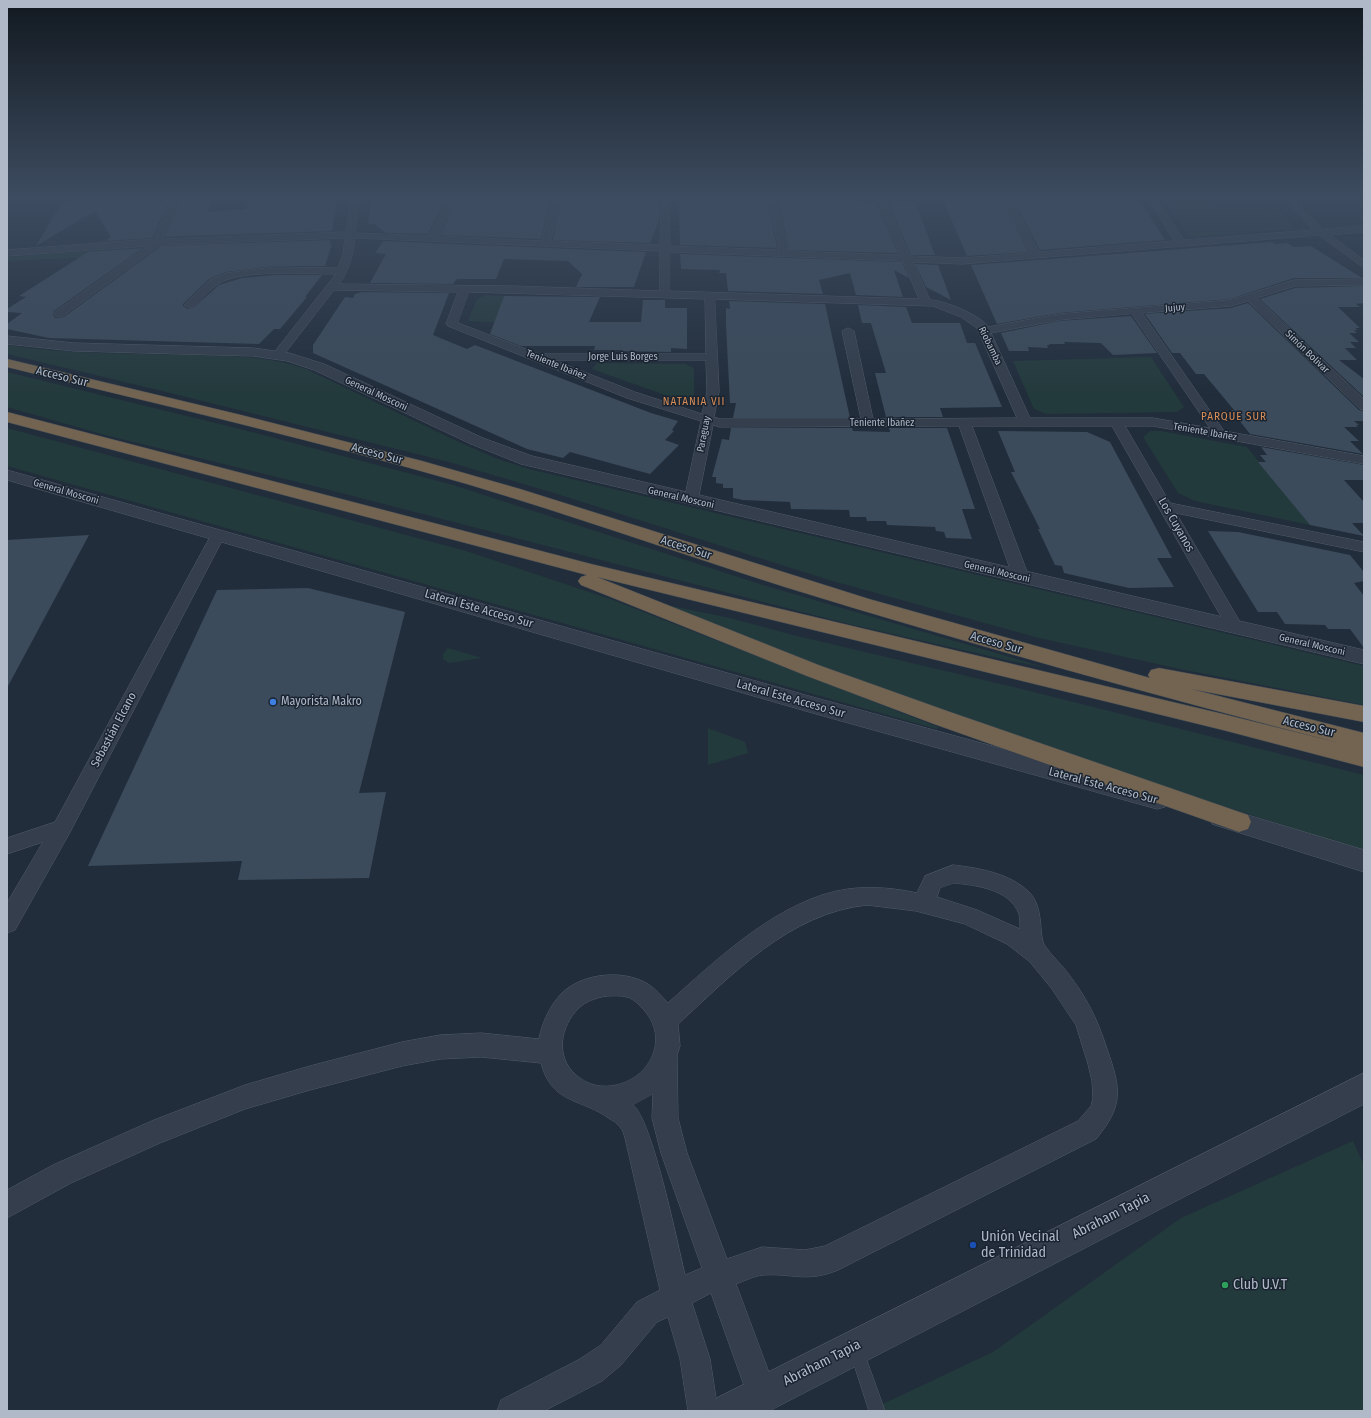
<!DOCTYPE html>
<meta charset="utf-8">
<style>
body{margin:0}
#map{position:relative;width:1371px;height:1418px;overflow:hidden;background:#212d3b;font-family:"Fira Sans Condensed",sans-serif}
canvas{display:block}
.frame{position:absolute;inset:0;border:8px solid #afb9c8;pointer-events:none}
</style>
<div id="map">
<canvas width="1371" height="1418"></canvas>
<div class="frame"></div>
</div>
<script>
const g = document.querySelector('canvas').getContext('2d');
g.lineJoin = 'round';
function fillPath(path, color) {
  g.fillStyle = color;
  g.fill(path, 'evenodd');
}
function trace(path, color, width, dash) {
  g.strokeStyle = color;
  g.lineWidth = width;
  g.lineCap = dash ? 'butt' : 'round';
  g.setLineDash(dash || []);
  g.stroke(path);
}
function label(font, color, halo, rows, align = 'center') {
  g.font = font + ' "Fira Sans Condensed",sans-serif';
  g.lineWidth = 3;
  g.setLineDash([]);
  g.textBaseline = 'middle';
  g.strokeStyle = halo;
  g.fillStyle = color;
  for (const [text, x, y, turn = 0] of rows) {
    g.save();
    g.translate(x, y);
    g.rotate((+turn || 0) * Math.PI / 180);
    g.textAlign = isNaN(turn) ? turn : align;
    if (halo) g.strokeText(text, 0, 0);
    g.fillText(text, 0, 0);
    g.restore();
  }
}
fillPath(new Path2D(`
 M1168,204L1271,209L1276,206L1294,227L1292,229L1193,237L1189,236Z
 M130,248L134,250L119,260L79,258L7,261V257Z
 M486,295L504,296L495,322L468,321L477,299Z
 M7,345C68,355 131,353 192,355C231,356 269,356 306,369L461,443L498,459L529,469L1364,666V705L1180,669L1039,638L829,580L554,493L449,462L154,389L7,354Z
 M1151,357L1184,407L1177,412L1046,414L1034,409L1013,361Z
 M597,363L685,364L694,368V398L682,401L592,369Z
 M7,372L244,430L453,485L763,585L1044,667L1011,661L849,624L318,487L105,435L7,407Z
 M7,428L466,551L610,599L938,727L937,729L7,466Z
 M1150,431H1161L1247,447L1310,525L1195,501L1178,493L1143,437Z
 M666,605L730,618L793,635L1022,689L1364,775V851L1195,797L918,705Z
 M448,648L482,658L449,663L443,659V654Z
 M708,728L745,742L748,753L708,765Z
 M1353,1141L1364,1165V1411H868L993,1352L1181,1218Z`), '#233a3c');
fillPath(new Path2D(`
 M127,197H171L152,238L105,241L111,237L95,211L36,246L62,202Z
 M182,197H212L207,212L246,209L249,198L337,197L332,231L165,237Z
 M372,197H446L428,234L386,233L374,224H368Z
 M457,197H550L541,239L441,235Z
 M561,197H643L642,201H659V220L650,243L553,240Z
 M686,197L767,198L777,248L680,245L679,200H686Z
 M790,197H858L859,202H876L898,253L789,250L778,198Z
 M977,197H1001L1028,252L967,256L942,198L978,199Z
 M1012,197L1114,199L1113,197H1138L1165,240L1040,250Z
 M915,201L935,255H911L888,202Z
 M330,240V244H332L325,266H274L226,272L209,279L183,304V306L188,309L193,308L219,285L242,278L274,275H322L305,297H307L280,329H274L259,344L49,338L7,329V324L22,313L7,312V309L26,297L19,296L88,252L143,248L54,311L53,315L55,318L64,317L161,246Z
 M383,241L646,252L634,287H576L582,274L568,261L504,259L496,279H457L453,284L370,283L386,254L375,253Z
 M1272,242L1275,244L1287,243L1294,247L1311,246L1362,278H1294L1230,299L1059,313L997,324L971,265Z
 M680,254L902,262L909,278L894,270L903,297L856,295L850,273L819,280L823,294L728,291L726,273H719L720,270L681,269Z
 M915,264L938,265L951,300L926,287Z
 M1364,286V303L1356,304L1360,307H1338L1360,328H1355L1358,330H1354L1357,333H1349L1359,342H1350L1356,348H1345L1357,360H1339L1364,379V397L1260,299L1295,288Z
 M362,292L449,293L433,335L467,349L475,345L651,413L678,421L672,430L674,431L665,440L679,445L650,474L570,452L563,458L527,449L313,353V345L345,297L353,298L355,294Z
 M504,296L600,297L589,322H641L643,300H665V308H687V349L671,348V352L621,351L622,350H594L595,346H521L490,334Z
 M729,301L825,304L850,418H733L736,403H730L726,325V308L730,309Z
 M1248,303L1359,410L1364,411V421H1354L1359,425H1356L1358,427H1344L1359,441H1350L1363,454L1250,434L1231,410H1234L1204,374H1196L1180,353H1172L1145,314L1231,308Z
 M858,305L906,307L912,323H960L967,343H975L1002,407L940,408L943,417H886L875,373H886L871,323H862Z
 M1131,316L1157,353L1113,355L1101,343L1064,342L1065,344H1049L1050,345H1047L1048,348L1028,347L1029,351H1009L1001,333L1059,321Z
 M731,428H852L853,431L890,432L889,428H947L975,509H962L972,539L946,538L944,532L936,531L935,527L887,525L886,521H867L866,517H850L849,510L791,509L790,502L743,500L733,498V488H723V484L716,483V477H712L722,439L729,440Z
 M998,431L1087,432L1110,442L1172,558H1157L1174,587L1129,588L1064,573L1062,566L1055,565L1038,529H1040L1011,472H1015Z
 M1261,447L1364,465V480H1344L1364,502V523H1352L1364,536L1310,525L1258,462H1266L1260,455H1267Z
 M1208,531L1238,532L1350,555L1364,572V581L1354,583L1364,596V648L1350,629H1328L1325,625L1285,624L1277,612H1258Z
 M89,535L7,688V540Z
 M308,588L405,612L359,793L386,792L369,878L238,880L242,861L88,866L217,590Z`), '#3c4b5b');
const service = new Path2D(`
 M857,1345L862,1347L885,1411H869L850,1352L852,1347Z`);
const minor = new Path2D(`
 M173,197H181L163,239L346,232L351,197H359L355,233L429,236L448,197H456L439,236L542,241L552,197H560L551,241L660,245L661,197H669L670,246L779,250L768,197H776L788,251L900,255L876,197H884L910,256L962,258L1030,253L1002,197H1010L1039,252L1174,241L1147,197H1155L1184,240L1313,230L1283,197H1292L1323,229L1364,226V232L1330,235L1364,260V268L1319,235L962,264L913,262L930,300C943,300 981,315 988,327L1059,314L1230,300L1294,280L1364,279V285L1295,286L1257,298L1364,399V410L1360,409L1248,301L1231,306L1142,313L1224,431L1364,456V464L1153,426H1125L1170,503L1364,542V552L1176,513L1243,627L1241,631L1235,632L1229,631L1227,627L1112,426H972L1029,577L1027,580L1021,582L1015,580L1013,577L959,426L719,427L713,425L698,500L696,503H686L684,500L701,421L627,398L448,326L446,324L458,292L334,290L282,357L278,358L272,355L336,274C308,274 239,269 218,284C209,290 201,300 193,307L189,308L184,305L210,280L227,273L274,267L338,268L343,254L345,238L160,245L63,316H55L54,314L55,312L148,246L7,256V250L153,239ZM355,238L660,251V291L513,286L339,284C349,271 353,255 355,238ZM670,252L903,261L919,299L670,291ZM469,292L705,299L706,354H545L541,355L458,323ZM715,299L933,306L961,317L977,328L1017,418L873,419L854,331L848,328L842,331L861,419H720L714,417L719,392ZM1132,314L1210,428L1153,418H1030L991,333L1059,320ZM554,360H706L707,392L702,414L635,392Z
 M218,531L223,532L225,535L69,834L15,930L7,933V903L43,842L7,854V838L55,822L211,535L213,532Z
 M953,865C979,868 1009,873 1029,892C1045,908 1038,937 1045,946C1051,955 1060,963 1067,972C1087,998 1097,1018 1107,1049C1121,1089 1124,1105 1096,1139L838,1270C807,1283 792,1273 763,1275C754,1276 744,1281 736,1284L777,1394L773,1405L762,1409L751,1405L711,1293L692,1303L710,1359L718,1411H688L680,1359L668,1317L657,1322L621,1365L602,1381L544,1411H497L501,1400L580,1359L601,1345L637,1302L660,1290L625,1138C624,1135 623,1130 620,1127C618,1124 614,1121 610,1119C582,1098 552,1105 541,1063L481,1057L440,1059L402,1066L310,1090L245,1109L160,1143L71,1183L7,1218V1190L53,1165L154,1120L245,1085L310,1066L402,1042L440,1035L481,1033L539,1039C542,1023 550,1005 562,993C583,973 623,969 648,984C656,989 661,996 668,1003C716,960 781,898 848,889C871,886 894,888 917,893L925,876ZM954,883C975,885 1010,889 1019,914C1020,918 1020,924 1020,929L977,910L937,897L940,888ZM867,905L916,911L965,924L1007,944L1030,962L1052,989L1076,1025L1088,1064L1092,1081L1093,1098L1091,1106L1078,1121L825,1246L805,1250L762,1247L727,1259L687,1153L678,1118L677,1055L680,1046L678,1024C732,975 789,913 867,905ZM606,996C613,996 620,995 627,997C634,999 639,1005 644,1010C674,1044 642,1090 600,1086C591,1085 583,1081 576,1075C555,1057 560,1026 579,1008C586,1001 596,998 606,996ZM653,1094L652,1118L661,1153L702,1268L685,1275C678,1246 652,1118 633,1105Z`);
const tertiary = new Path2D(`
 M7,336L74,343L253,348L289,353L324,364L483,438L532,456L1364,650V664L521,464L471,444L314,370L287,361L253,356L74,351L7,344Z
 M7,470L809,696L1157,791L1165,793L1169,800L1165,807L1157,809L809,712L7,480Z
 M1221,807L1364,850V872L1212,824L1209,817L1212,810Z
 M1364,1073V1104L769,1411H711L717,1398Z`);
const motorway = new Path2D(`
 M7,359L241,415L422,461L520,489L869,599L1150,678L1148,675L1151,670L1159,668L1364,706V722L1191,689L1364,733V767L1223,730L597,577L821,666L950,712L1248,815L1251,822L1248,829L1239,832L934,724L807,676L581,585L578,581L581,577L587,575L7,422V412L591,564L1223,714L1343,744C1156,696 970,644 785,587C679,553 574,516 467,484C315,440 161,405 7,367Z`);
trace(service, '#525c69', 1);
trace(minor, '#525c69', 1);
trace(tertiary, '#525c69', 1);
trace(motorway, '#3f4956', 1);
fillPath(service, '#343e4c');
fillPath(minor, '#343e4c');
fillPath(tertiary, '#343e4c');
fillPath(motorway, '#726451');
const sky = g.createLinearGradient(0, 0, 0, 396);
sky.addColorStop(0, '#121920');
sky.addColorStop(0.5, '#3d4c60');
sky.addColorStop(1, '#3d4c6000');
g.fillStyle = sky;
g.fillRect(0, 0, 1371, 396);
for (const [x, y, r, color] of [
 [273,702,4,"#3f7fe0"],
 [973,1245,4,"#1a4fb4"],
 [1225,1285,4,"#2e9e5b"]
]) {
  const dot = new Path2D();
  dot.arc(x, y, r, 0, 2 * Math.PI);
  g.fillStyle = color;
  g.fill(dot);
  trace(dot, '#1a2430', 1.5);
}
label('10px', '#afb9c8', '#1a2430', [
 ["Jujuy",1175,308,-5],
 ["Riobamba",990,346,64],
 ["Simón Bolivar",1307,352,44],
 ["Jorge Luis Borges",623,357],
 ["Teniente Ibañez",556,365,22],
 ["General Mosconi",376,394,25],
 ["Teniente Ibañez",882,423],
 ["Teniente Ibañez",1205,432,10],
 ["Paraguay",704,434,-79],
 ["General Mosconi",66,492,16],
 ["General Mosconi",681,498,13],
 ["General Mosconi",997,572,13],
 ["General Mosconi",1312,645,13]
]);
g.letterSpacing = '1px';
label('11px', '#da8e58', '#1a2430', [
 ["NATANIA VII",694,402],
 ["PARQUE SUR",1234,417]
]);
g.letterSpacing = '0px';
label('12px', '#afb9c8', '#1a2430', [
 ["Acceso Sur",62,377,14],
 ["Acceso Sur",377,454,15],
 ["Los Cuyanos",1176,525,60],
 ["Acceso Sur",686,548,18],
 ["Lateral Este Acceso Sur",479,609,16],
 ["Acceso Sur",996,643,16],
 ["Lateral Este Acceso Sur",791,699,16],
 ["Acceso Sur",1309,727,14],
 ["Sebastián Elcano",114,730,-62],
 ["Lateral Este Acceso Sur",1103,786,15]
]);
label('12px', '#afb9c8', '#1a2430', [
 ["Mayorista Makro",281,702]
], 'left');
label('14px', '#afb9c8', '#1a2430', [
 ["Abraham Tapia",1111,1216,-27],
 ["Abraham Tapia",822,1363,-27]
]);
label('14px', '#afb9c8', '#1a2430', [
 ["Unión Vecinal",981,1237],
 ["de Trinidad",981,1253],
 ["Club U.V.T",1233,1285]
], 'left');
</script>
